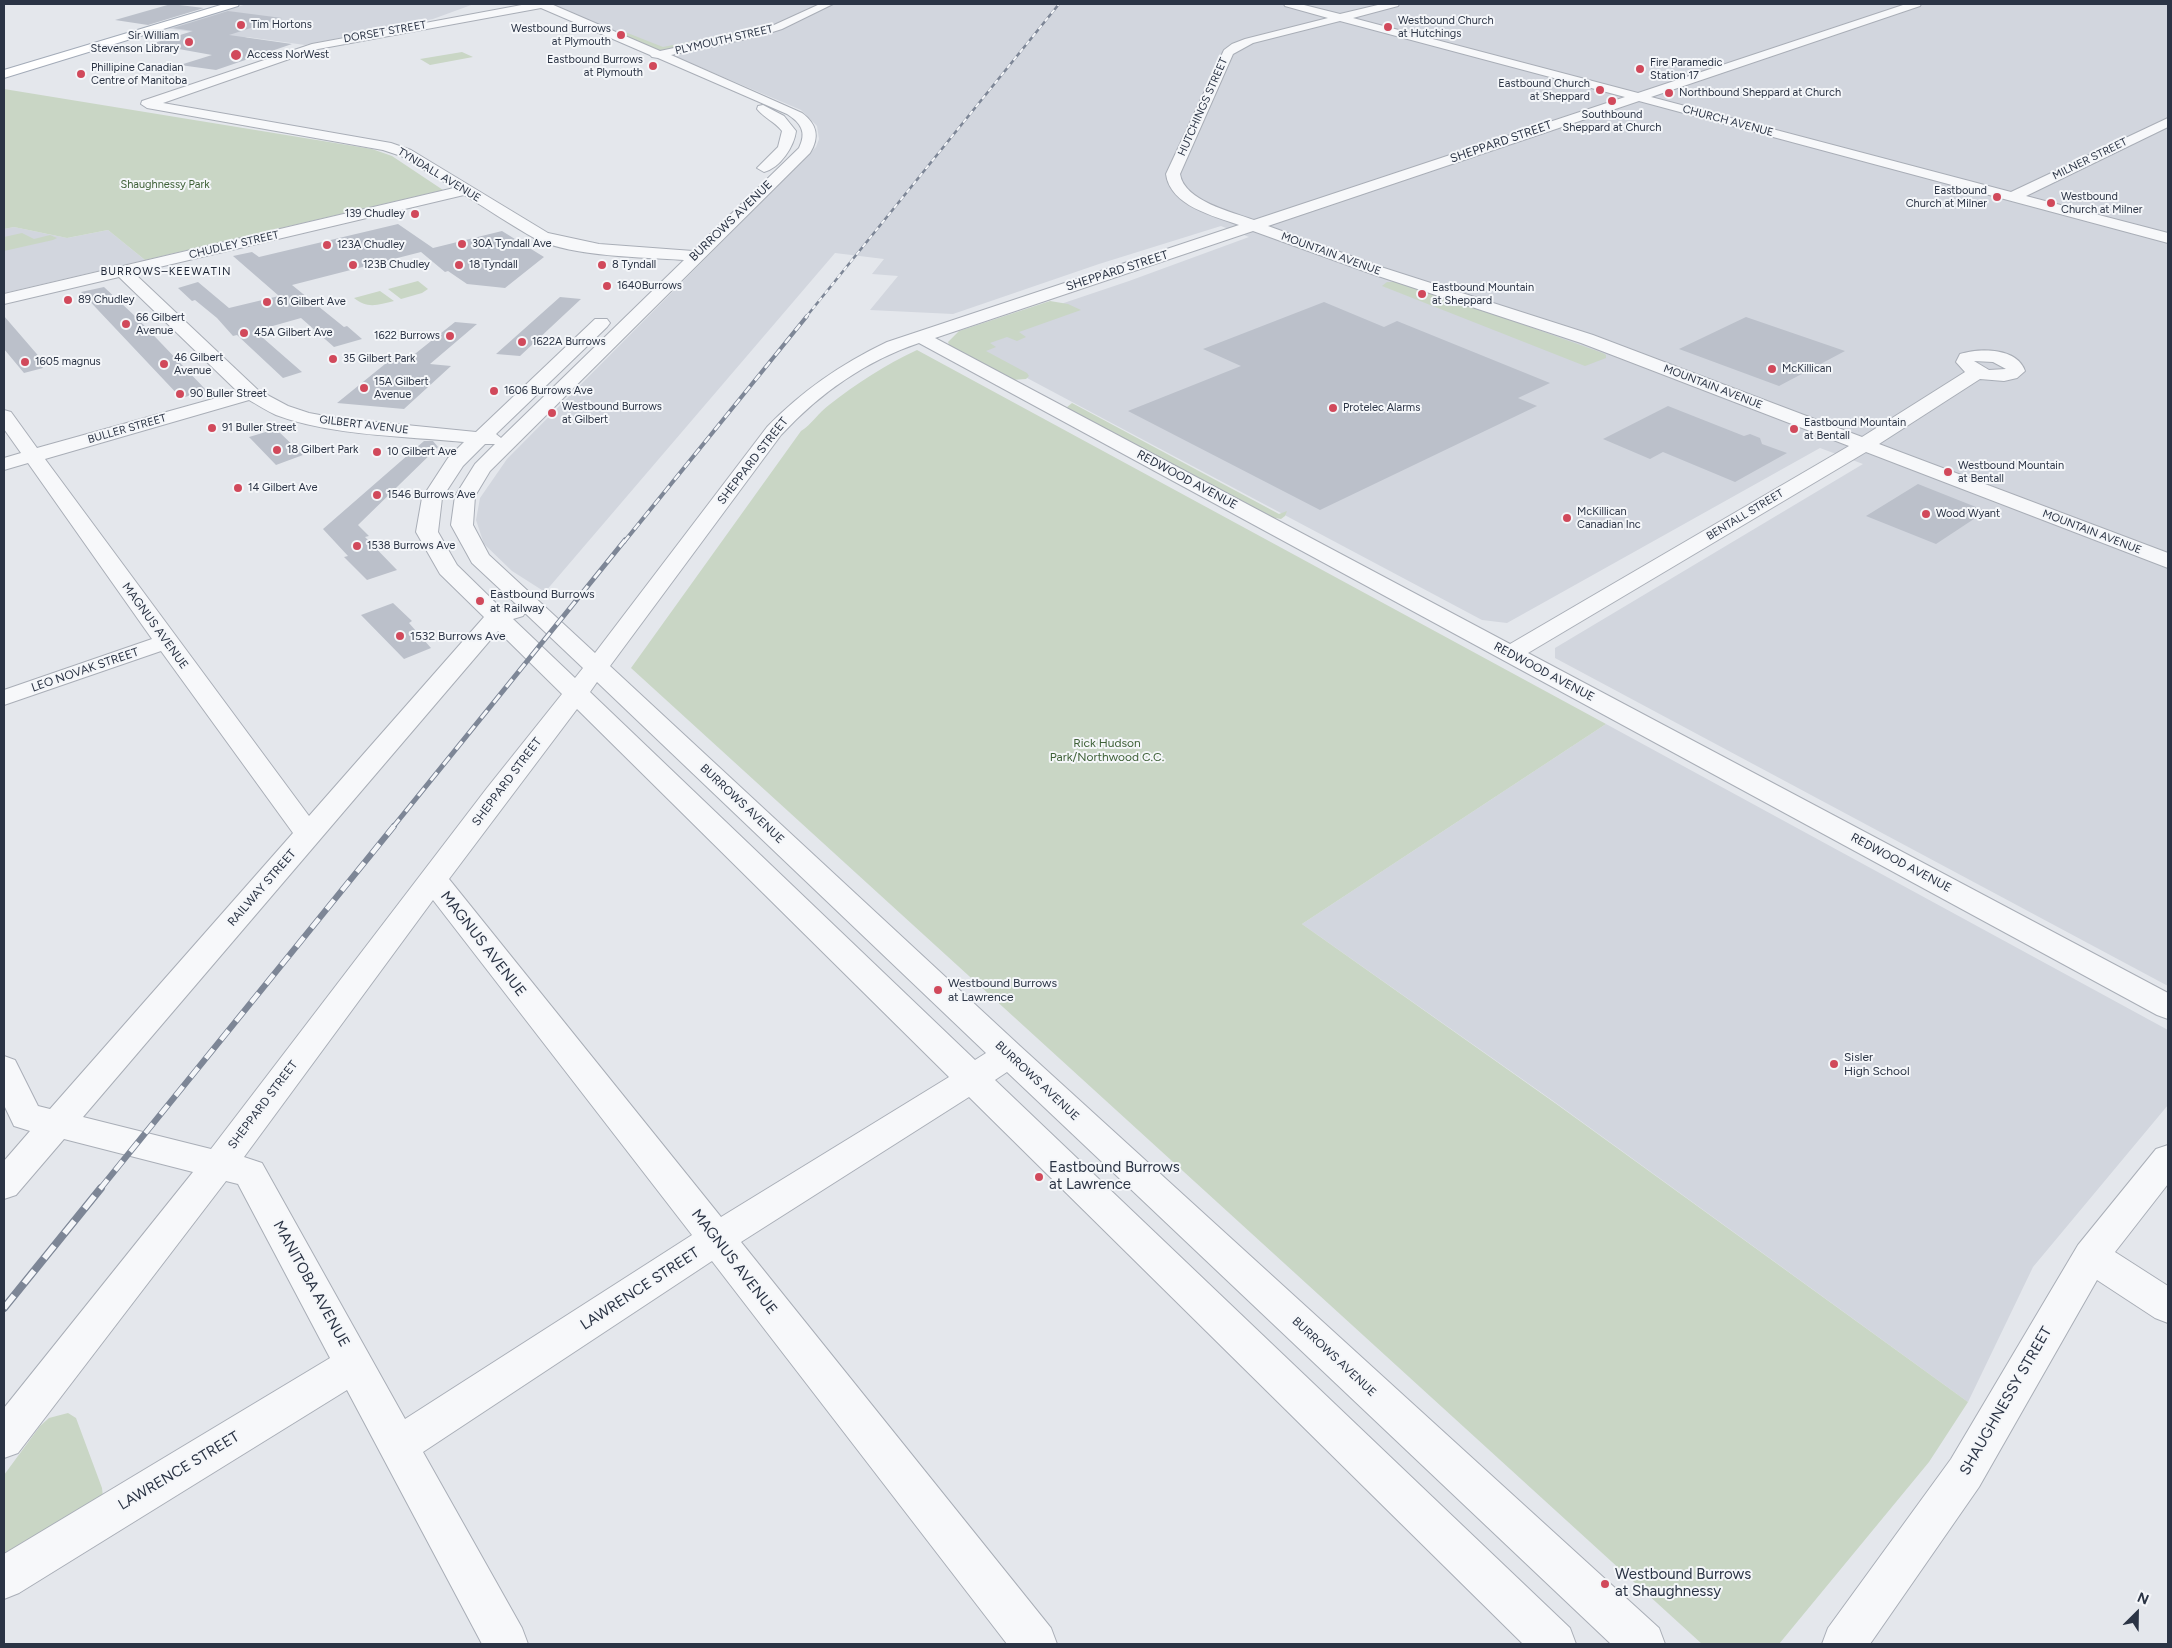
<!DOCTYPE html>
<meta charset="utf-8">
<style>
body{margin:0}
#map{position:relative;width:2172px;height:1648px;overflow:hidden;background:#e4e7ec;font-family:Figtree,sans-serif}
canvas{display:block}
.frame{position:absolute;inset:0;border:5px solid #2b3445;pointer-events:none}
.north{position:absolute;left:2112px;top:1588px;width:50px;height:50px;-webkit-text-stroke:4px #f4f6f9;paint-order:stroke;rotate:23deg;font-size:14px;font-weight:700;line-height:20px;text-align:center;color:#2b3445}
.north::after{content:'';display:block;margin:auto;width:18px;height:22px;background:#2b3445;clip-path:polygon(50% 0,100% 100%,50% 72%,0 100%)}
</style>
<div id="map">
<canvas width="2172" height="1648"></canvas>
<div class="frame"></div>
<div class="north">N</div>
</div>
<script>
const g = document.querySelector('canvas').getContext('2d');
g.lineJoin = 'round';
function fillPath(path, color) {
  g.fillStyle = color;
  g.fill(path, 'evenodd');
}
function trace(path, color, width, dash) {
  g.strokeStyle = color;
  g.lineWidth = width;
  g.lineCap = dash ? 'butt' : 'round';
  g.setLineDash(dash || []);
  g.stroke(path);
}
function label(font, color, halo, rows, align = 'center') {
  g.font = font + ' Figtree,sans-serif';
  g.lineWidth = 4;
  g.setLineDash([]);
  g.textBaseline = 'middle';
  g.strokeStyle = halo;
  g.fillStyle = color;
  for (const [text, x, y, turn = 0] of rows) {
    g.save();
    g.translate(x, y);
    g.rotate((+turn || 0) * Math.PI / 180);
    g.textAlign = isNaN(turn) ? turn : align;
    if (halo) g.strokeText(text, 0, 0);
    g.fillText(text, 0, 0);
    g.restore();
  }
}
fillPath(new Path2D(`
 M247,4H474L433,19L305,45L247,37L242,39L165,28Z
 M551,4H2168V986L1555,658V648L1863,464L1820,448L1507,623L1482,620L1012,370L960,338L1129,281L1249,237L1221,226L1099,264L953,314L870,310L898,276L872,274L884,259L835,253L545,592L512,571L484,544L476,520L480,498L507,459L816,147L819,139L817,126L801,110Z
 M14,227L67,238L108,230L145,260L4,293V229Z
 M1606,724L2168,1030V1105L2033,1267L1968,1402L1549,1098L1302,924Z`), '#d2d6de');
fillPath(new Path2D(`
 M765,24H772L773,26L663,51L654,49L618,33L625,32L663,47L734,33Z
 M462,52L473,57L430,65L420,59Z
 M4,89L372,149L392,156L443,190L145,260L108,230L67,238L14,227L4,229Z
 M22,233L34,239L50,235L57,238L53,240L4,251V237Z
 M418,281L428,289L422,293L401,299L388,289Z
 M1387,282H1395L1468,305L1603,353L1606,355V358L1585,366L1382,286Z
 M380,291L394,301C378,305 367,309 354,298Z
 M1050,301L1068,304L1081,310L1019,332L1026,337L1017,341L1007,337L990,343L996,347L986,351L1027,373L1029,376L1026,379L1012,380L949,345L948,342L959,331Z
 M917,350L1606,724L1302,924L1555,1103L1968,1402L1929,1462L1779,1644H1702L631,668L801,431C811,425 819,412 829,405C857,383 885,365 917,350Z
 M1072,403L1279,514L1287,511L1285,516L1281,519L1270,517L1068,410L1066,408Z
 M68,1413L76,1418L102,1488L103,1497L91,1511L4,1563V1475L40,1426L49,1418Z`), '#c9d6c5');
fillPath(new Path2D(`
 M171,4L204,8L148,25L115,20Z
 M228,11L282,18L229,35L292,44L216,70L180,65L212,55L151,44L193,31L173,28Z
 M398,224L433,248L502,231L544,257L505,288L467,284L448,271L445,272L421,252L292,285L344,327L347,326L362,339L334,347L301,318L255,331L302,372L283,378L237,335L233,336L217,318L195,300L192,301L178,288L198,282L229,308L279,296L233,256L252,252L259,257Z
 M104,287L137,318L207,391L181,398L81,292Z
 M560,297L581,299L520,356L496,354Z
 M1324,302L1384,327L1397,321L1550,383L1518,398L1537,406L1320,510L1128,411L1241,366L1203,349Z
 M4,316L42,360L38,361L43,368L24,373L4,349Z
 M1746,317L1845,351L1779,386L1679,349Z
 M455,322L477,324L430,364L451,366L404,409L337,403L390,360L406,361Z
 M1668,406L1744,436L1750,434L1760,438L1762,444L1787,453L1735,482L1663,452L1650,459L1603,439Z
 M276,429L303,455L276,465L249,437Z
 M424,441H433L438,447L358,525L369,536L365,537L397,570L367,580L344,557L348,556L323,529Z
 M1918,484L1986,511L1936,544L1866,516Z
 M393,603L412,621L409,623L431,648L404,659L361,615Z`), '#bbc0ca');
const minor = new Path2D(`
 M527,4H551L660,51L753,31L774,25L820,4H833L782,29L760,36L671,55L802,113C817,124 820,137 810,153L490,471L475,496L473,525L489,555L595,653L767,427C802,391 841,364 887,342L1239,225C1214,216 1170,206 1166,174L1224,50L1232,44L1245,39L1328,18L1285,6L1284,4H1300L1340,14L1382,4H1399L1398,6L1353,18L1638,93L1906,4H1921L1920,6L1651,97L2011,192L2168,118V127L2026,196L2168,233V243L1639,101L1268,226L1384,268L1593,335L1862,437L1965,372L1956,362L1960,354C1979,348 2017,347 2025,371L2017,378L2004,381L1980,379L1879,444L2168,553V568L1866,452L1528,653L2168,993V1019L2157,1015L919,343C865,361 819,394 781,435L610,666L1020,1046L1659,1628L1665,1644H1611L1007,1072L995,1080L1570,1628L1576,1644H1523L969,1097L741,1242L1051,1628L1057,1644H1007L712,1261L423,1452L522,1628L528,1644H482L347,1390L19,1593L4,1599V1554L330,1358L238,1184L226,1181L18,1453L4,1458V1408L193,1172L64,1139L16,1195L4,1199V1161L30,1131L14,1126L4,1105V1056L15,1060L38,1106L50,1109L293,833L161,651L4,705V690L152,639L28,463L4,470V458L21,453L4,429V410L11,412L37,448L238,392L119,277L4,304V294L454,188L401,156L383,150L147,108L141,104L142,101L312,44ZM541,8L650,55L652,57L658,58L787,114C801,123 807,132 799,148L693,251L599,244L548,233L411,150L391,143L163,103L318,49ZM1340,21L1625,97L1254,220C1232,212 1184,201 1180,174L1233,54L1253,43ZM464,195C488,209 512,226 536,239C573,257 643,257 684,260L501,438L496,434L607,327L610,323L607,319H595L476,432L336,418L309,413L288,406L258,390L134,273ZM1253,231L1372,274L1581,343L1849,446L1510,644L935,338ZM1974,361L1993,362L2006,369L1989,370ZM249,400C258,405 267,411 276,415C332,436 404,436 464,442L448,458L422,498L416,532L440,574L484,617L309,816L45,459ZM485,444H495L475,464L455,496L451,525L472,563L516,604L501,608L457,565L438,532L442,498L463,466ZM525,613L583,668L575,678L513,619L523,616ZM498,631L562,694L487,788L211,1149L83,1117ZM597,682L986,1053L975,1060L590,692ZM577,709L949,1077L721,1217L449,879ZM433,900L692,1235L405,1419L262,1163L244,1157Z
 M763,105L784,116L796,131C794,147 780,168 764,172L757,168L778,147L782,131C774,121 764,118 757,109L758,106Z
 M2168,1145V1184L2115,1252L2168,1286V1323L2155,1318L2097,1280L1979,1487L1870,1644H1822L1828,1628L1951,1459L2078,1245L2156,1149Z`);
const major = new Path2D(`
 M224,4H239L238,6L4,78V70Z`);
trace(minor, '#a9aeb7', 2);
trace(major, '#a3abb8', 2);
fillPath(minor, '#f7f8fa');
fillPath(major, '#fff');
const railFar4 = new Path2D(`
 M806,317L1059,4`);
const railFar3 = new Path2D(`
 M624,542L807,316`);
const railFar2 = new Path2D(`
 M393,827L625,540`);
const railFar1 = new Path2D(`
 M100,1189L394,826`);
const rail = new Path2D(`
 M4,1308L101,1188`);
trace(railFar4, '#7d8696', 2.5);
trace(railFar3, '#7d8696', 4);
trace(railFar2, '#7d8696', 5);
trace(railFar1, '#7d8696', 6);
trace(rail, '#7d8696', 8);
trace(railFar4, '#f4f6f9', 2, [5]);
trace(railFar3, '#f4f6f9', 2.5, [8]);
trace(railFar2, '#f4f6f9', 3, [10]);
trace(railFar1, '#f4f6f9', 4.5, [12]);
trace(rail, '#f4f6f9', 5.5, [16]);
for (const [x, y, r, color] of [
 [241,25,5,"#d1495b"],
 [1388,27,5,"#d1495b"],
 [621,35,5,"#d1495b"],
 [189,42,5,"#d1495b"],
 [236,55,6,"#d1495b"],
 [653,66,5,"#d1495b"],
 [1640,69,5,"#d1495b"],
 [81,74,5,"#d1495b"],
 [1600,90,5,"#d1495b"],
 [1669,93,5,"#d1495b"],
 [1612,101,5,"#d1495b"],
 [1997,197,5,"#d1495b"],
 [2051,203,5,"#d1495b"],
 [415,214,5,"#d1495b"],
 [462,244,5,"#d1495b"],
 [327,245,5,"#d1495b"],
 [353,265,5,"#d1495b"],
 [459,265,5,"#d1495b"],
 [602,265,5,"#d1495b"],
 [607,286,5,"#d1495b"],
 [1422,294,5,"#d1495b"],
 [68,300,5,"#d1495b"],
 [267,302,5,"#d1495b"],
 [126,324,5,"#d1495b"],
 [244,333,5,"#d1495b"],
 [450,336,5,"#d1495b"],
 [522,342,5,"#d1495b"],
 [333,359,5,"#d1495b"],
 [25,362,5,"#d1495b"],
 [164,364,5,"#d1495b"],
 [1772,369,5,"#d1495b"],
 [364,388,5,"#d1495b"],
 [494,391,5,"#d1495b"],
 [180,394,5,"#d1495b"],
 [1333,408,5,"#d1495b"],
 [552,413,5,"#d1495b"],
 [212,428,5,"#d1495b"],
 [1794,429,5,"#d1495b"],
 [277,450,5,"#d1495b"],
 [377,452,5,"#d1495b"],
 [1948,472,5,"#d1495b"],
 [238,488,5,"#d1495b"],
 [377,495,5,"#d1495b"],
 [1926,514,5,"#d1495b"],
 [1567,518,5,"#d1495b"],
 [357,546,5,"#d1495b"],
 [480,601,5,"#d1495b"],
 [400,636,5,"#d1495b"],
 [938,990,5,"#d1495b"],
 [1834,1064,5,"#d1495b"],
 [1039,1177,5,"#d1495b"],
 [1605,1584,5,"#d1495b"]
]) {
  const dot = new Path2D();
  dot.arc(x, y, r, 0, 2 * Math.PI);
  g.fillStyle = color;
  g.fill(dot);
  trace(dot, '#f4f6f9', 2);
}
label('11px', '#2b3445', '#f4f6f9', [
 ["Westbound Church",1398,21],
 ["at Hutchings",1398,34],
 ["Tim Hortons",251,25],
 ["Westbound Burrows",611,29,"right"],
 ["at Plymouth",611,42,"right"],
 ["Sir William",179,36,"right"],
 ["Stevenson Library",179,49,"right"],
 ["Access NorWest",247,55],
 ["Eastbound Burrows",643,60,"right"],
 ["at Plymouth",643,73,"right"],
 ["Fire Paramedic",1650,63],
 ["Station 17",1650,76],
 ["Phillipine Canadian",91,68],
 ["Centre of Manitoba",91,81],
 ["Eastbound Church",1590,84,"right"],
 ["at Sheppard",1590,97,"right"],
 ["Northbound Sheppard at Church",1679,93],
 ["Southbound",1612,115,"center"],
 ["Sheppard at Church",1612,128,"center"],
 ["Eastbound",1987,191,"right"],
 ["Church at Milner",1987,204,"right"],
 ["Westbound",2061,197],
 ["Church at Milner",2061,210],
 ["139 Chudley",405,214,"right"],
 ["30A Tyndall Ave",472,244],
 ["123A Chudley",337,245],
 ["123B Chudley",363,265],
 ["18 Tyndall",469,265],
 ["8 Tyndall",612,265],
 ["1640Burrows",617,286],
 ["Eastbound Mountain",1432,288],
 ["at Sheppard",1432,301],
 ["89 Chudley",78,300],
 ["61 Gilbert Ave",277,302],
 ["66 Gilbert",136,318],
 ["Avenue",136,331],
 ["45A Gilbert Ave",254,333],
 ["1622 Burrows",440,336,"right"],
 ["1622A Burrows",532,342],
 ["46 Gilbert",174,358],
 ["Avenue",174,371],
 ["35 Gilbert Park",343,359],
 ["1605 magnus",35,362],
 ["McKillican",1782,369],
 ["15A Gilbert",374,382],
 ["Avenue",374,395],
 ["1606 Burrows Ave",504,391],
 ["90 Buller Street",190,394],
 ["Westbound Burrows",562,407],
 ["at Gilbert",562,420],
 ["Protelec Alarms",1343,408],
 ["Eastbound Mountain",1804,423],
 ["at Bentall",1804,436],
 ["91 Buller Street",222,428],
 ["18 Gilbert Park",287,450],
 ["10 Gilbert Ave",387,452],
 ["Westbound Mountain",1958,466],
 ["at Bentall",1958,479],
 ["14 Gilbert Ave",248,488],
 ["1546 Burrows Ave",387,495],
 ["McKillican",1577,512],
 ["Canadian Inc",1577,525],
 ["Wood Wyant",1936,514],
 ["1538 Burrows Ave",367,546]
], 'left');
label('11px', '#2b3445', '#f4f6f9', [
 ["DORSET STREET",385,32,-10],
 ["PLYMOUTH STREET",724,40,-13],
 ["HUTCHINGS STREET",1203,107,-66],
 ["CHURCH AVENUE",1728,121,15],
 ["MILNER STREET",2090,159,-26],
 ["TYNDALL AVENUE",439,175,31],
 ["CHUDLEY STREET",234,245,-13],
 ["MOUNTAIN AVENUE",1331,254,20],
 ["MOUNTAIN AVENUE",1713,387,21],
 ["GILBERT AVENUE",364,425,7],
 ["BULLER STREET",127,429,-16],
 ["BENTALL STREET",1745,515,-31],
 ["MOUNTAIN AVENUE",2092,532,21]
]);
label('11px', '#3f6138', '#f4f6f9', [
 ["Shaughnessy Park",165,185]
]);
g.letterSpacing = '1px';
label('11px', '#1d2536', '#f4f6f9', [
 ["BURROWS–KEEWATIN",166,272]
]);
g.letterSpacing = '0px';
label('12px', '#2b3445', '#f4f6f9', [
 ["SHEPPARD STREET",1501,142,-19],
 ["BURROWS AVENUE",731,221,-44],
 ["SHEPPARD STREET",1117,271,-18],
 ["SHEPPARD STREET",753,461,-52],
 ["REDWOOD AVENUE",1187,480,28],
 ["MAGNUS AVENUE",155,626,54],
 ["LEO NOVAK STREET",85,670,-19],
 ["REDWOOD AVENUE",1544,672,28],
 ["SHEPPARD STREET",507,782,-53],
 ["BURROWS AVENUE",742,804,43],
 ["REDWOOD AVENUE",1901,863,28],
 ["RAILWAY STREET",262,888,-49],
 ["BURROWS AVENUE",1037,1081,43],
 ["SHEPPARD STREET",263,1105,-53],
 ["BURROWS AVENUE",1334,1357,43]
]);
label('12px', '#2b3445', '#f4f6f9', [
 ["Eastbound Burrows",490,594],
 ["at Railway",490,608],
 ["1532 Burrows Ave",410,636],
 ["Westbound Burrows",948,983],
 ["at Lawrence",948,997],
 ["Sisler",1844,1057],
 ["High School",1844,1071]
], 'left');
label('12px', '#3f6138', '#f4f6f9', [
 ["Rick Hudson",1107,743],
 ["Park/Northwood C.C.",1107,757]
]);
label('15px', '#2b3445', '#f4f6f9', [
 ["MAGNUS AVENUE",483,944,52],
 ["MAGNUS AVENUE",734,1262,52],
 ["MANITOBA AVENUE",311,1284,61],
 ["LAWRENCE STREET",640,1289,-33],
 ["SHAUGHNESSY STREET",2006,1401,-60],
 ["LAWRENCE STREET",179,1471,-31]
]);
label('15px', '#2b3445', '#f4f6f9', [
 ["Eastbound Burrows",1049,1168],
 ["at Lawrence",1049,1185],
 ["Westbound Burrows",1615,1575],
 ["at Shaughnessy",1615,1592]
], 'left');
</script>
